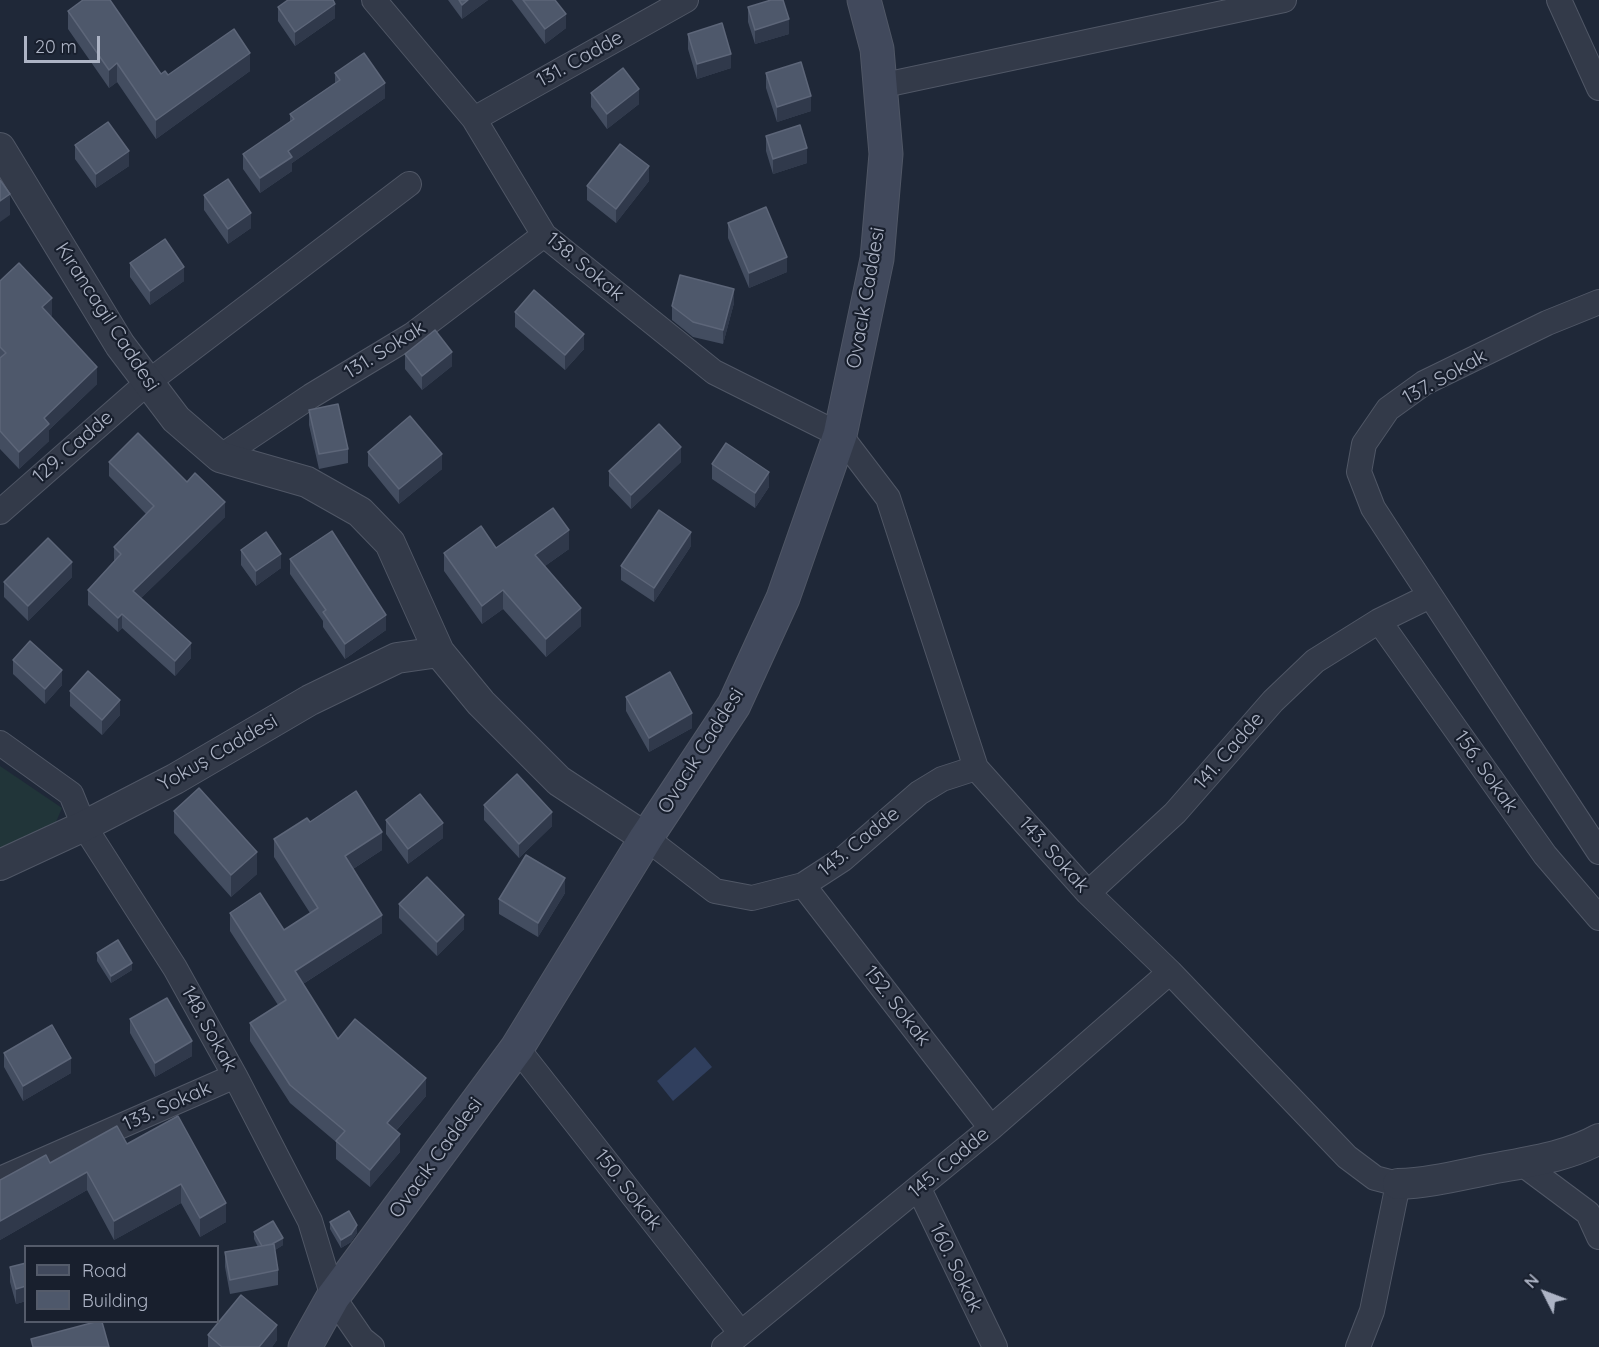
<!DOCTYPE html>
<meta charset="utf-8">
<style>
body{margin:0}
#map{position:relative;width:1599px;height:1347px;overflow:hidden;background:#1f2838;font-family:Quicksand,sans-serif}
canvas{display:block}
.legend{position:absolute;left:24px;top:1245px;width:195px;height:78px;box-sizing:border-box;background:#181f2d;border:2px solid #545b6a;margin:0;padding:8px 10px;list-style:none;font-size:18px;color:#adb4c5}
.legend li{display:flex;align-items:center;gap:12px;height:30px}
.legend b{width:30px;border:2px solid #545b6a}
.north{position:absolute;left:1515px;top:1263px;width:60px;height:60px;-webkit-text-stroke:4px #181f2d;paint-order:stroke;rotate:312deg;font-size:16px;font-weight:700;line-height:24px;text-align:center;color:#adb4c5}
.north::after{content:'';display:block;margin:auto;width:21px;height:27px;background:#adb4c5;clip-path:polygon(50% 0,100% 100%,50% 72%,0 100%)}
.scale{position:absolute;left:24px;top:36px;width:76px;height:27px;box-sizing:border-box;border:3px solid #adb4c5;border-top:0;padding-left:8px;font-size:18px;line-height:21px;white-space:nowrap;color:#adb4c5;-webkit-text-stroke:4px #181f2d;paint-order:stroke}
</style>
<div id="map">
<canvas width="1599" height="1347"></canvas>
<ul class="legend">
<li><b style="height:8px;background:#41495c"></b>Road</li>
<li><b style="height:16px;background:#4e586b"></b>Building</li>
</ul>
<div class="north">N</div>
<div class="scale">20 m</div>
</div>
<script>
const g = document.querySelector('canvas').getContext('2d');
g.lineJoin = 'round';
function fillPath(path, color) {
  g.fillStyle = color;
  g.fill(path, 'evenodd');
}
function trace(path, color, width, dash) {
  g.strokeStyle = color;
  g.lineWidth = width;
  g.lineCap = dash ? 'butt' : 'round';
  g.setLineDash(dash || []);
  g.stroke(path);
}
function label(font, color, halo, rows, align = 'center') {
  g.font = font + ' Quicksand,sans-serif';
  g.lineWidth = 4.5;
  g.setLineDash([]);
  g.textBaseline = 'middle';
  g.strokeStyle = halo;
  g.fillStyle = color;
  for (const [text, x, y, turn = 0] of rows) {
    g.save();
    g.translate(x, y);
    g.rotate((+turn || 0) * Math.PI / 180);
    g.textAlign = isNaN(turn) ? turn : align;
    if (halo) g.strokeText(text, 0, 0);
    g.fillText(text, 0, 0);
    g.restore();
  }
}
fillPath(new Path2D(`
 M0,766L62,808L56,822L0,849Z`), '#213539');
fillPath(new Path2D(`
 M695,1047L712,1067L673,1101L657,1081Z`), '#303f5e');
const minor = new Path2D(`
 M374,0L474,119L544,235L714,372L840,435L888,498L976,768L1088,893L1170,972L1347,1157L1375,1178L1398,1184L1372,1311L1358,1347
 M1559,0L1599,88
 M880,86L1284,0
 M474,119L686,0
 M1599,302L1547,323L1424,383L1388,409L1364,444L1359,472L1373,508L1399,548L1599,852
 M220,457L311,396L412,335L544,235
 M0,512L147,383L409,184
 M1379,621L1545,855L1599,918
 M0,743L71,794L84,826L175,968L235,1076L310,1221L333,1297L362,1339L372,1347
 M646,838L715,891L752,898L803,885L843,859L919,793L942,779L976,768
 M803,885L991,1128
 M1088,893L1175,813L1273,701L1315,661L1379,621L1430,596
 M517,1048L740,1332
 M1521,1163L1588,1213L1599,1237
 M0,1179L235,1076
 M919,1189L995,1347
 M724,1347L991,1128L1170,972`);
const tertiary = new Path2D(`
 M0,148L120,345L176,419L220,457L307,482L360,512L390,543L439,652L481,703L559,781L646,838
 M0,865L84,826L175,779L310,700L397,658L439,652
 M1398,1184C1430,1183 1460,1175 1491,1169C1527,1162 1567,1157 1599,1139`);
const secondary = new Path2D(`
 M305,1347L333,1297L517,1048L646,838L734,705L783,598L840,435L877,259L886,154L877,49L864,0`);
trace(minor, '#505766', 26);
trace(tertiary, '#505766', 32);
trace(secondary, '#505766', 35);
trace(minor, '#333a49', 24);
trace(tertiary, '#333a49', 30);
trace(secondary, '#41495c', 33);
fillPath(new Path2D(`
 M448,0H488L462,19Z
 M512,0H555L566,28L545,44Z
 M278,7L335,18L295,46L278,21Z
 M748,7L789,34L755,44L748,22Z
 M68,11L161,74L168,75L250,71L156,139L117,82L109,88L68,29Z
 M688,34L731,68L697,79L688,49Z
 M335,73L385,98L292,163V171L260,193L243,169V154L290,122V114L335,83Z
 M766,73L811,111L777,122L766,88Z
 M591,93L639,104L607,129L591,107Z
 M766,136L807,163L773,174L766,151Z
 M75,145L129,166L96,188L75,159Z
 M649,181L616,223L587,200V186Z
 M204,195L251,228L228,244L204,210Z
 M728,223L787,272L749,288L728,238Z
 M130,263L184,281L150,305L130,277Z
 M0,281L52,315L50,317L97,384L49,430V441L19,469L0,449Z
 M734,303L723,344L693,337L672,320V306Z
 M515,312L584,349L565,370L515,327Z
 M405,354L452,366L422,390L405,369Z
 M309,410L348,449V463L319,469L309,425Z
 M368,452L442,469L399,504L368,466Z
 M109,462L187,482L225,517L141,598L191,658L175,676L122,628L118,632L88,605V590L114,561V547L146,514L109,476Z
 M681,462L631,509L609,486V471Z
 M712,464L769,487L755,508L712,479Z
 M691,546L654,602L621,580V566Z
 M496,548L569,549L545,566L581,626L546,657L503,609L482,624L444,571V553Z
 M241,550L281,568L256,586L241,565Z
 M290,559L386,630L345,659L323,627V621L290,574Z
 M72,577L28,621L4,597V582Z
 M13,660L62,685L45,704L13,674Z
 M70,691L120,715L102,735L70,706Z
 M626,697L692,728L649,752L626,711Z
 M484,805L552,826L519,858L484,820Z
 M174,811L257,874L231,897L174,833Z
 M386,820L443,838L408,864L386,834Z
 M310,822L382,850L353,869L382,933L303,984L338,1039L426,1096L396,1131L400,1152L370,1187L336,1159V1142L290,1103L250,1041V1023L278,1005L230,931V913L284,930L310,913L274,857V839Z
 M565,893L538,937L499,914V899Z
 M399,904L464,929L437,956L399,918Z
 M97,953L132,970L111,983L97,961Z
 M130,1019L192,1056L155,1077L130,1033Z
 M4,1053L71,1073L23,1101L4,1067Z
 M178,1116L226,1222L200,1237L181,1203L114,1240L87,1190L0,1240V1180L50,1163L127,1144Z
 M330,1222L357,1233L351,1242L341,1248L330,1229Z
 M254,1232L283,1245L275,1250L278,1270V1285L230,1294L225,1267V1252L258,1247L254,1239Z
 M26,1263V1301L16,1304L10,1282V1267Z
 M208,1335L277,1340L272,1347H208Z`), '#434d60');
fillPath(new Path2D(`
 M468,0H488L462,19V5Z
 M335,4V18L295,46V32Z
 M566,14V28L545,44V29Z
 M789,19V34L755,44V30Z
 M250,53V71L156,139V120Z
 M731,54V68L697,79V64Z
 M117,63V82L109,88V70Z
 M385,83V98L292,163V171L260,193V178L288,151Z
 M639,89V104L607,129V114Z
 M811,96V111L777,122V107Z
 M807,148V163L773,174V159Z
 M129,151V166L96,188V174Z
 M649,166V181L616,223V209Z
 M10,194V215L0,222V201Z
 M251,213V228L228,244V229Z
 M787,257V272L749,288V273Z
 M184,267V281L150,305V291Z
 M734,289V303L723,344V330Z
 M52,298V315L42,325V307Z
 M584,334V349L565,370V355Z
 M452,352V366L422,390V376Z
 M97,367V384L49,430V441L19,469V452L44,418Z
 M681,447V462L631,509V495Z
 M442,454V469L399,504V489Z
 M769,472V487L755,508V493Z
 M225,502V517L133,606V591Z
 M569,530V549L535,573V555Z
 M691,532V546L654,602V588Z
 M281,554V568L256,586V571Z
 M72,562V577L28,621V606Z
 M503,590V609L482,624V606Z
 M581,608V626L546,657V639Z
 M122,614V628L118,632V618Z
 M386,615V630L345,659V644Z
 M191,643V658L175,676V661Z
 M62,670V685L45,704V689Z
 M120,700V715L102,735V720Z
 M692,713V728L649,752V738Z
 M552,812V826L519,858V844Z
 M443,823V838L408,864V849Z
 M382,832V850L345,874V856Z
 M257,852V874L231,897V875Z
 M565,878V893L538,937V923Z
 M382,915V933L295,989V971Z
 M464,915V929L437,956V942Z
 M132,963V970L111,983V976Z
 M192,1041V1056L155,1077V1063Z
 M71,1058V1073L23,1101V1086Z
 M426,1078V1096L387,1141V1123Z
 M400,1134V1152L370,1187V1170Z
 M87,1172V1190L0,1240V1221Z
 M181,1184V1203L114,1240V1221Z
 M226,1203V1222L200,1237V1218Z
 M357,1225V1233L351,1242L341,1248V1240Z
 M283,1238V1245L264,1257V1249Z
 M26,1286V1301L16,1304V1289Z
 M277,1325V1340L272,1347H259Z`), '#30394b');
const building = new Path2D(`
 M83,0H110L161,74L165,71L168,75L234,29L250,53L156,120L117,63L109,70L68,11Z
 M288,0H333L335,4L295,32L278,7Z
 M459,0H468L462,5Z
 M523,0H555L566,14L545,29Z
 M771,0H783L789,19L755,30L748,7Z
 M722,23L731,54L697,64L688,34Z
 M364,53L385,83L288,151L292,157L260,178L243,154L294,119L290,114L340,80L335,73Z
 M801,62L811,96L777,107L766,73Z
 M623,68L639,89L607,114L591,93Z
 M108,122L129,151L96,174L75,145Z
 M800,125L807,148L773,159L766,136Z
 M620,144L649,166L616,209L587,186Z
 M228,179L251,213L228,229L204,195Z
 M0,180L10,194L0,201Z
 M766,207L787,257L749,273L728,223Z
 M165,239L184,267L150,291L130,263Z
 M19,263L52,298L42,307L97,367L44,418L49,424L19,452L0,431V358L6,353L0,347V281Z
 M680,275L734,289L723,330L693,322L672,306Z
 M534,290L584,334L565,355L515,312Z
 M435,330L452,352L422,376L405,354Z
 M338,404L348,449L319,454L309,410Z
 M410,416L442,454L399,489L368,452Z
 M659,424L681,447L631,495L609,471Z
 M138,433L187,482L195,473L225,502L133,591L191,643L175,661L122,614L118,618L88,590L121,554L114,547L154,506L109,462Z
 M726,443L769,472L755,493L712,464Z
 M553,508L569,530L535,555L581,608L546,639L503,590L482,606L444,553L481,526L496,548Z
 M659,510L691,532L654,588L621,566Z
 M332,531L386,615L345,644L323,612L326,610L290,559Z
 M266,532L281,554L256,571L241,550Z
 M48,538L72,562L28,606L4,582Z
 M30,641L62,670L45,689L13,660Z
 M88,671L120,700L102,720L70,691Z
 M670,672L692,713L649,738L626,697Z
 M517,774L552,812L519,844L484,805Z
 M199,788L257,852L231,875L174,811Z
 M356,791L382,832L345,856L382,915L295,971L338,1039L355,1019L426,1078L387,1123L400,1134L370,1170L336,1141L345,1131L290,1085L250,1023L286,1000L230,913L260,893L284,930L318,908L274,839L307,818L310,822Z
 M420,794L443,823L408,849L386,820Z
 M526,855L565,878L538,923L499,899Z
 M427,877L464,915L437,942L399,904Z
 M118,940L132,963L111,976L97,953Z
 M167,998L192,1041L155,1063L130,1019Z
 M52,1025L71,1058L23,1086L4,1053Z
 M178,1116L226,1203L200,1218L181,1184L114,1221L87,1172L0,1221V1180L46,1155L50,1163L117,1126L127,1144Z
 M349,1211L357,1225L351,1234L341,1240L330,1222Z
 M273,1221L283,1238L272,1244L262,1246L254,1232Z
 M274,1244L278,1270L230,1280L225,1252Z
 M26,1263V1286L16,1289L10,1267Z
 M241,1295L277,1325L259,1347H222L208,1335Z
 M95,1322H102L109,1347H33L31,1339Z`);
fillPath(building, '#4e586b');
trace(building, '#5d6679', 1.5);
label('20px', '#adb4c5', '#181f2d', [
 ["131. Cadde",580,59,-29],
 ["138. Sokak",585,267,40],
 ["Ovacık Caddesi",866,298,-80],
 ["Kırancagil Caddesi",107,317,57],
 ["131. Sokak",385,350,-32],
 ["137. Sokak",1445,377,-29],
 ["129. Cadde",73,447,-41],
 ["Ovacık Caddesi",701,751,-58],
 ["141. Cadde",1229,751,-49],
 ["Yokuş Caddesi",218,753,-30],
 ["156. Sokak",1486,772,55],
 ["143. Cadde",859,842,-39],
 ["143. Sokak",1054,855,48],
 ["152. Sokak",897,1006,52],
 ["148. Sokak",209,1029,61],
 ["133. Sokak",167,1106,-24],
 ["Ovacık Caddesi",436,1158,-54],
 ["145. Cadde",949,1163,-40],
 ["150. Sokak",628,1190,52],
 ["160. Sokak",956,1268,64]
]);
</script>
